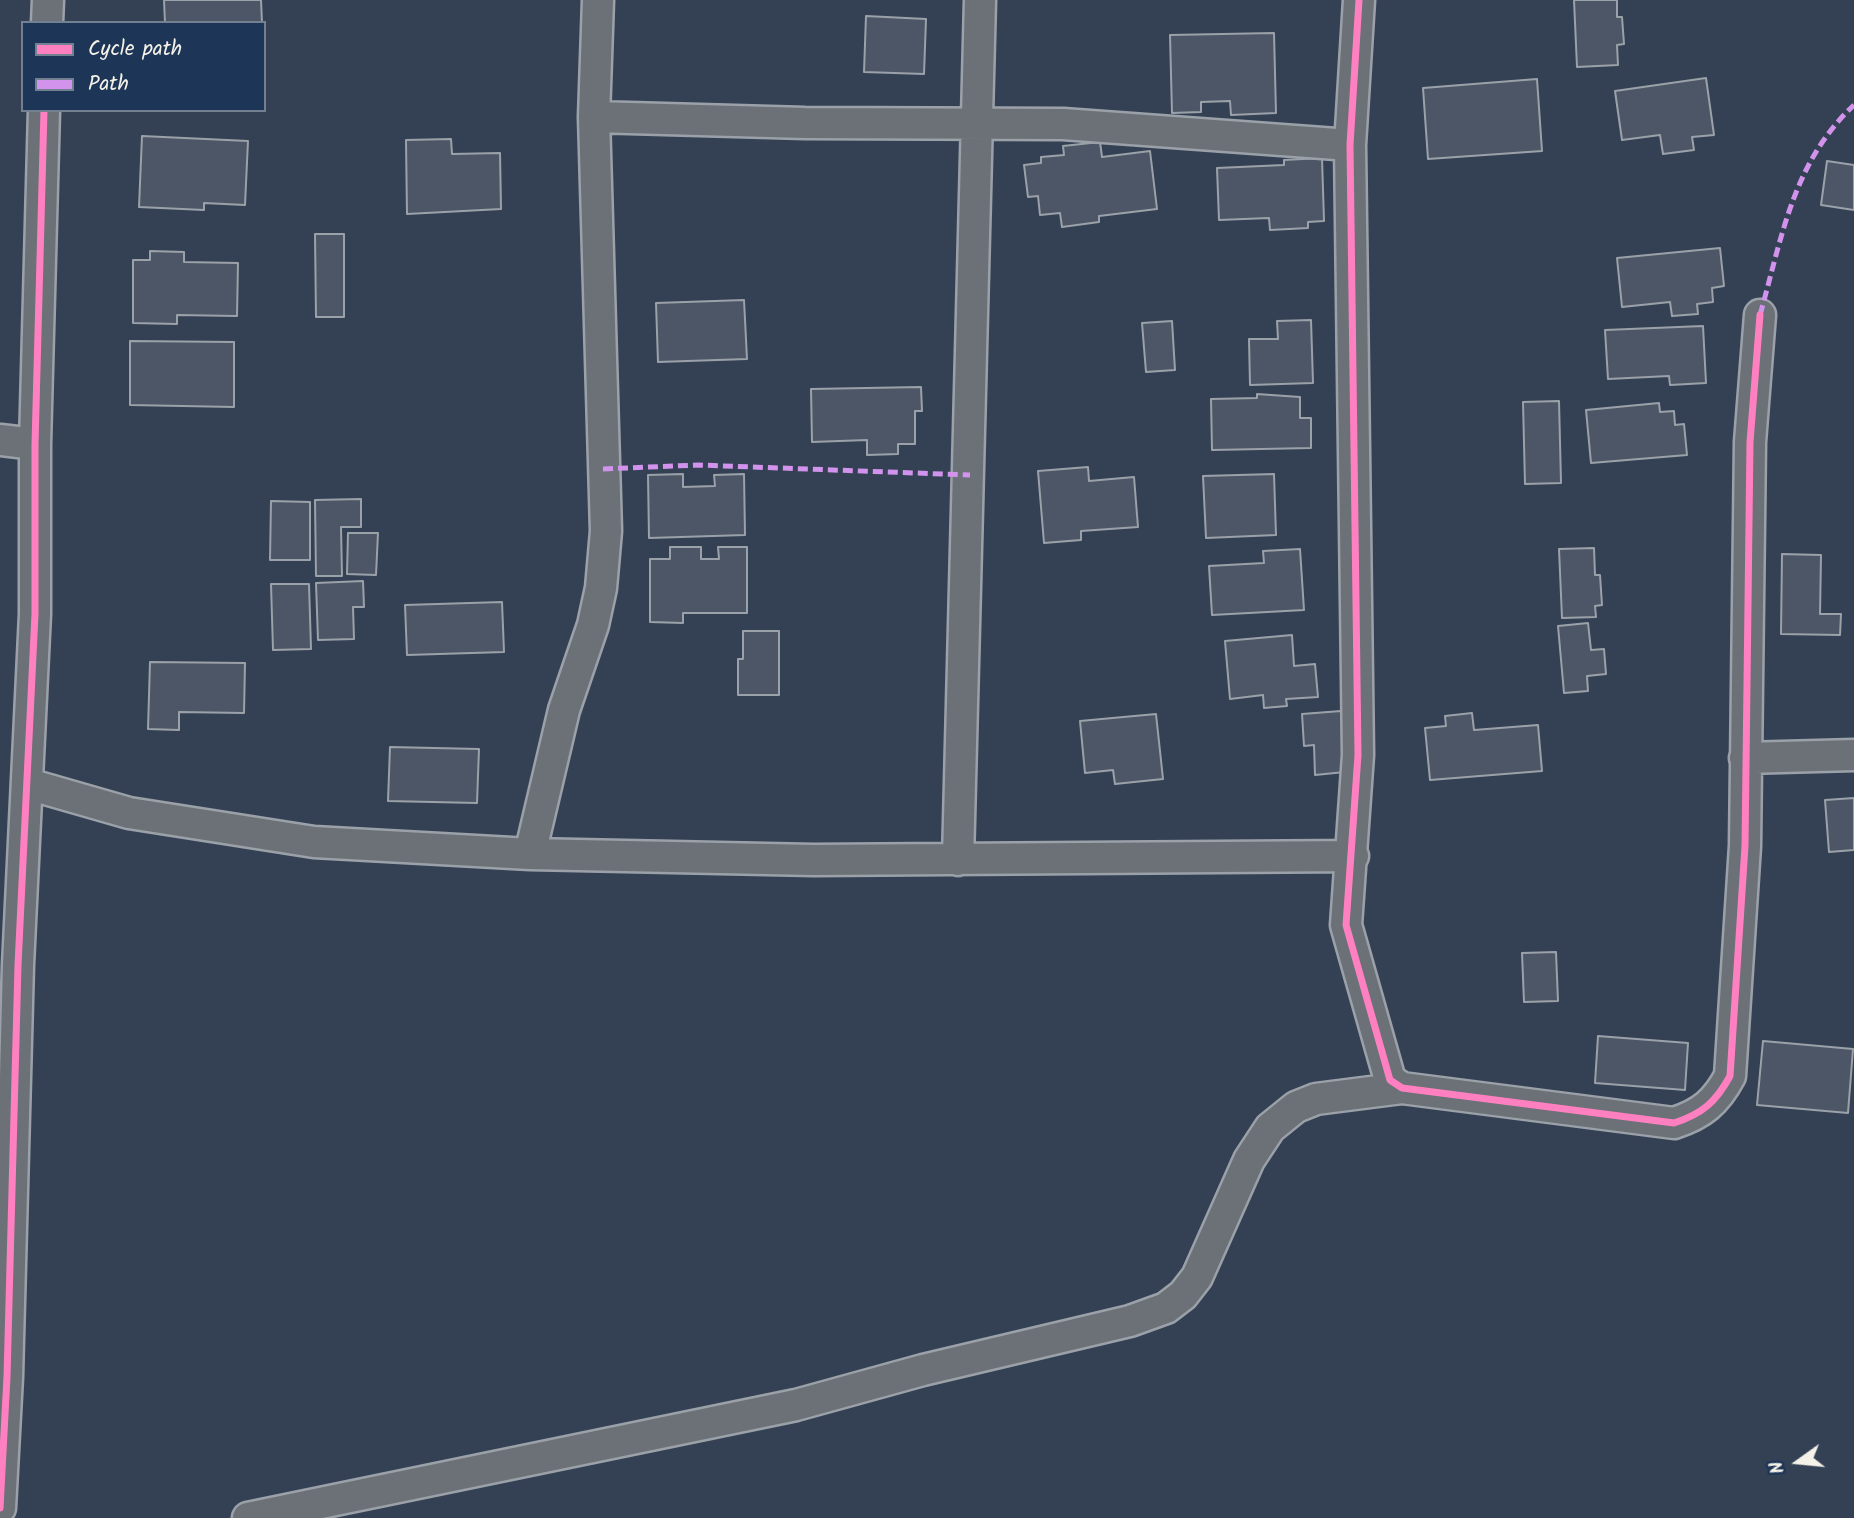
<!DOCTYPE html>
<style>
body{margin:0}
#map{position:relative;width:1854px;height:1518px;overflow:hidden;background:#344154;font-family:Kalam,sans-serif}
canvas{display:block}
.legend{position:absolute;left:21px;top:21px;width:245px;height:91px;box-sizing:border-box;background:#1d3557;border:2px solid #738091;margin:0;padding:9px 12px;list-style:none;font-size:21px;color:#f4f1e8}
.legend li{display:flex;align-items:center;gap:14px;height:35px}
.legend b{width:35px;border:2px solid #738091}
.north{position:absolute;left:1763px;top:1427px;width:70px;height:70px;-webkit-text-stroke:5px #1d3557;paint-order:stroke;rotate:255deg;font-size:19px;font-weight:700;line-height:28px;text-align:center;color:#f4f1e8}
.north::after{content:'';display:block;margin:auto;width:24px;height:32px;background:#f4f1e8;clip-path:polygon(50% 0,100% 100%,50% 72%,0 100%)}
</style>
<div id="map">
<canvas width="1854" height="1518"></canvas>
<ul class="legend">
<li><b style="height:9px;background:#ff80c0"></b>Cycle path</li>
<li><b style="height:9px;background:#d193ec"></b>Path</li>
</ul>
<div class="north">N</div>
</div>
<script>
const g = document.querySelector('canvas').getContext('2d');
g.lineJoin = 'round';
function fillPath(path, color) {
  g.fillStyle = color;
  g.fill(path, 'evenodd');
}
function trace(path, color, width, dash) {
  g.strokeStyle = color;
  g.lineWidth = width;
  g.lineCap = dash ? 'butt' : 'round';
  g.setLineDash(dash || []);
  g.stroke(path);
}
const building = new Path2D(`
 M164,0H261L262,23H165Z
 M1574,0H1617V17H1622L1624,44L1617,45L1618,65L1577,67Z
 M866,16L926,19L924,74L864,72Z
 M1274,33L1276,113L1231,115L1230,101L1201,102V112L1172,113L1170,35Z
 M1706,78L1714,135L1692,137L1694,150L1663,154L1660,135L1622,140L1615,91Z
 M1537,79L1542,151L1428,159L1423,88Z
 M142,136L248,141L245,205L204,203V210L139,207Z
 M451,139L452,154L500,153L501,209L407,214L406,140Z
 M1100,142L1102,157L1150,151L1157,209L1099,216V222L1062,227L1060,213L1040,215L1038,196L1028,197L1024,165L1041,163V157L1064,155L1063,146Z
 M1322,158L1324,221L1308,222V228L1270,230L1269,218L1219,220L1217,168L1284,165V160Z
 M1827,161L1854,165V210L1821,205Z
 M315,234H344V317H316Z
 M1720,248L1724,286L1712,288L1713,302L1697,304L1698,314L1672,316L1670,302L1622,307L1617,258Z
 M150,251L184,252V262L238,263L237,316L177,315V324L133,323V260H150Z
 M744,300L747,359L658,362L656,303Z
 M1311,320L1313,383L1250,385L1249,339H1278L1277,321Z
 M1172,321L1175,370L1146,372L1142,323Z
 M1703,326L1706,383L1670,385L1669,376L1608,379L1605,330Z
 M130,341L234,342V407L130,405Z
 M921,387L922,411H915V444H898V454L867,455V440L812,442L811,389Z
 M1257,394L1300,397V418H1311V448L1212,450L1211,399L1257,398Z
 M1559,401L1561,483L1525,484L1523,402Z
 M1659,403L1660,412L1674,411L1675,425L1684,424L1687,455L1591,463L1586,410Z
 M1088,467L1089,481L1134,477L1138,527L1081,531V540L1044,543L1038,471Z
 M683,474V487L715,486L714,475L744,474L745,535L649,538L648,475Z
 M1274,474L1276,535L1206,538L1203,476Z
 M361,499V527H341L342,576H316L315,500Z
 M271,501L310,502V560H270Z
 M348,533H378L376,575L347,574Z
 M670,547H701V559H719L718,547H747V613H683V623L650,622V559H670Z
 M1594,548L1595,575H1600L1602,605L1595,606L1596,617L1562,618L1559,549Z
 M1300,549L1304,610L1212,615L1209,566L1264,563L1263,551Z
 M1782,554L1821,555L1820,614H1841L1840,635L1781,634Z
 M363,581L364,607H353L354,639L318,640L316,583Z
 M271,584H309L311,649L273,650Z
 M502,602L504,652L407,655L405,605Z
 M1588,623L1591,650L1604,649L1606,674L1587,676L1588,691L1564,693L1558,626Z
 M743,631H779V695H738V659H743Z
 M1292,635L1294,666L1315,664L1318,697L1286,699L1287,706L1264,708L1263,695L1230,699L1225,641Z
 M150,662L245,663L244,713L179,712V730L148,729Z
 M1341,711L1345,772L1315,775L1314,745L1304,746L1302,714Z
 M1472,713L1474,730L1538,725L1542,771L1430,780L1425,728L1446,726L1445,716Z
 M1156,714L1163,779L1115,784L1113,770L1085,773L1080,721Z
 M390,747L479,749L477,803L388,801Z
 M1854,798V850L1829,852L1825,800Z
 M1556,952L1558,1001L1524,1002L1522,953Z
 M1598,1036L1688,1043L1685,1090L1595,1083Z
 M1763,1041L1853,1049L1848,1113L1757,1105Z`);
fillPath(building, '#4c5666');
trace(building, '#9ba1a8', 2);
const minor = new Path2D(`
 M1359,0L1350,145L1358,755L1346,925L1390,1080L1402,1088L1674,1123C1702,1114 1716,1102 1730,1076L1745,846L1750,442L1760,315
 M47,23L48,0
 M594,117L805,123L1063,124L1350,145
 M0,440L35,444
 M1745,758L1854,755
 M28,784L129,813L314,842L530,854L814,860L1353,856
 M530,854L564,710L593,625L601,588L606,531L594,117L598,0
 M958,860L980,0
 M0,1508L7,1377L18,965L35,614V444L44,110
 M248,1518L796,1405L923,1370L1130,1321L1166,1308L1183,1295L1197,1277L1249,1160L1270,1128L1296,1107L1316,1099L1402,1088`);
trace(minor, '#9ba1a8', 35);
trace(minor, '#6c7077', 30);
trace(new Path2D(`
 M1760,315C1782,237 1793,162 1854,105
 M603,469L698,465L970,475`), '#d193ec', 5, [10, 5]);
trace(new Path2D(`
 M1359,0L1350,145L1358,755L1346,925L1390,1080L1402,1088L1674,1123C1702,1114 1716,1102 1730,1076L1745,846L1750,442L1760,315
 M0,1508L7,1377L18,965L35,614V444L44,110`), '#ff80c0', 7);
</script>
